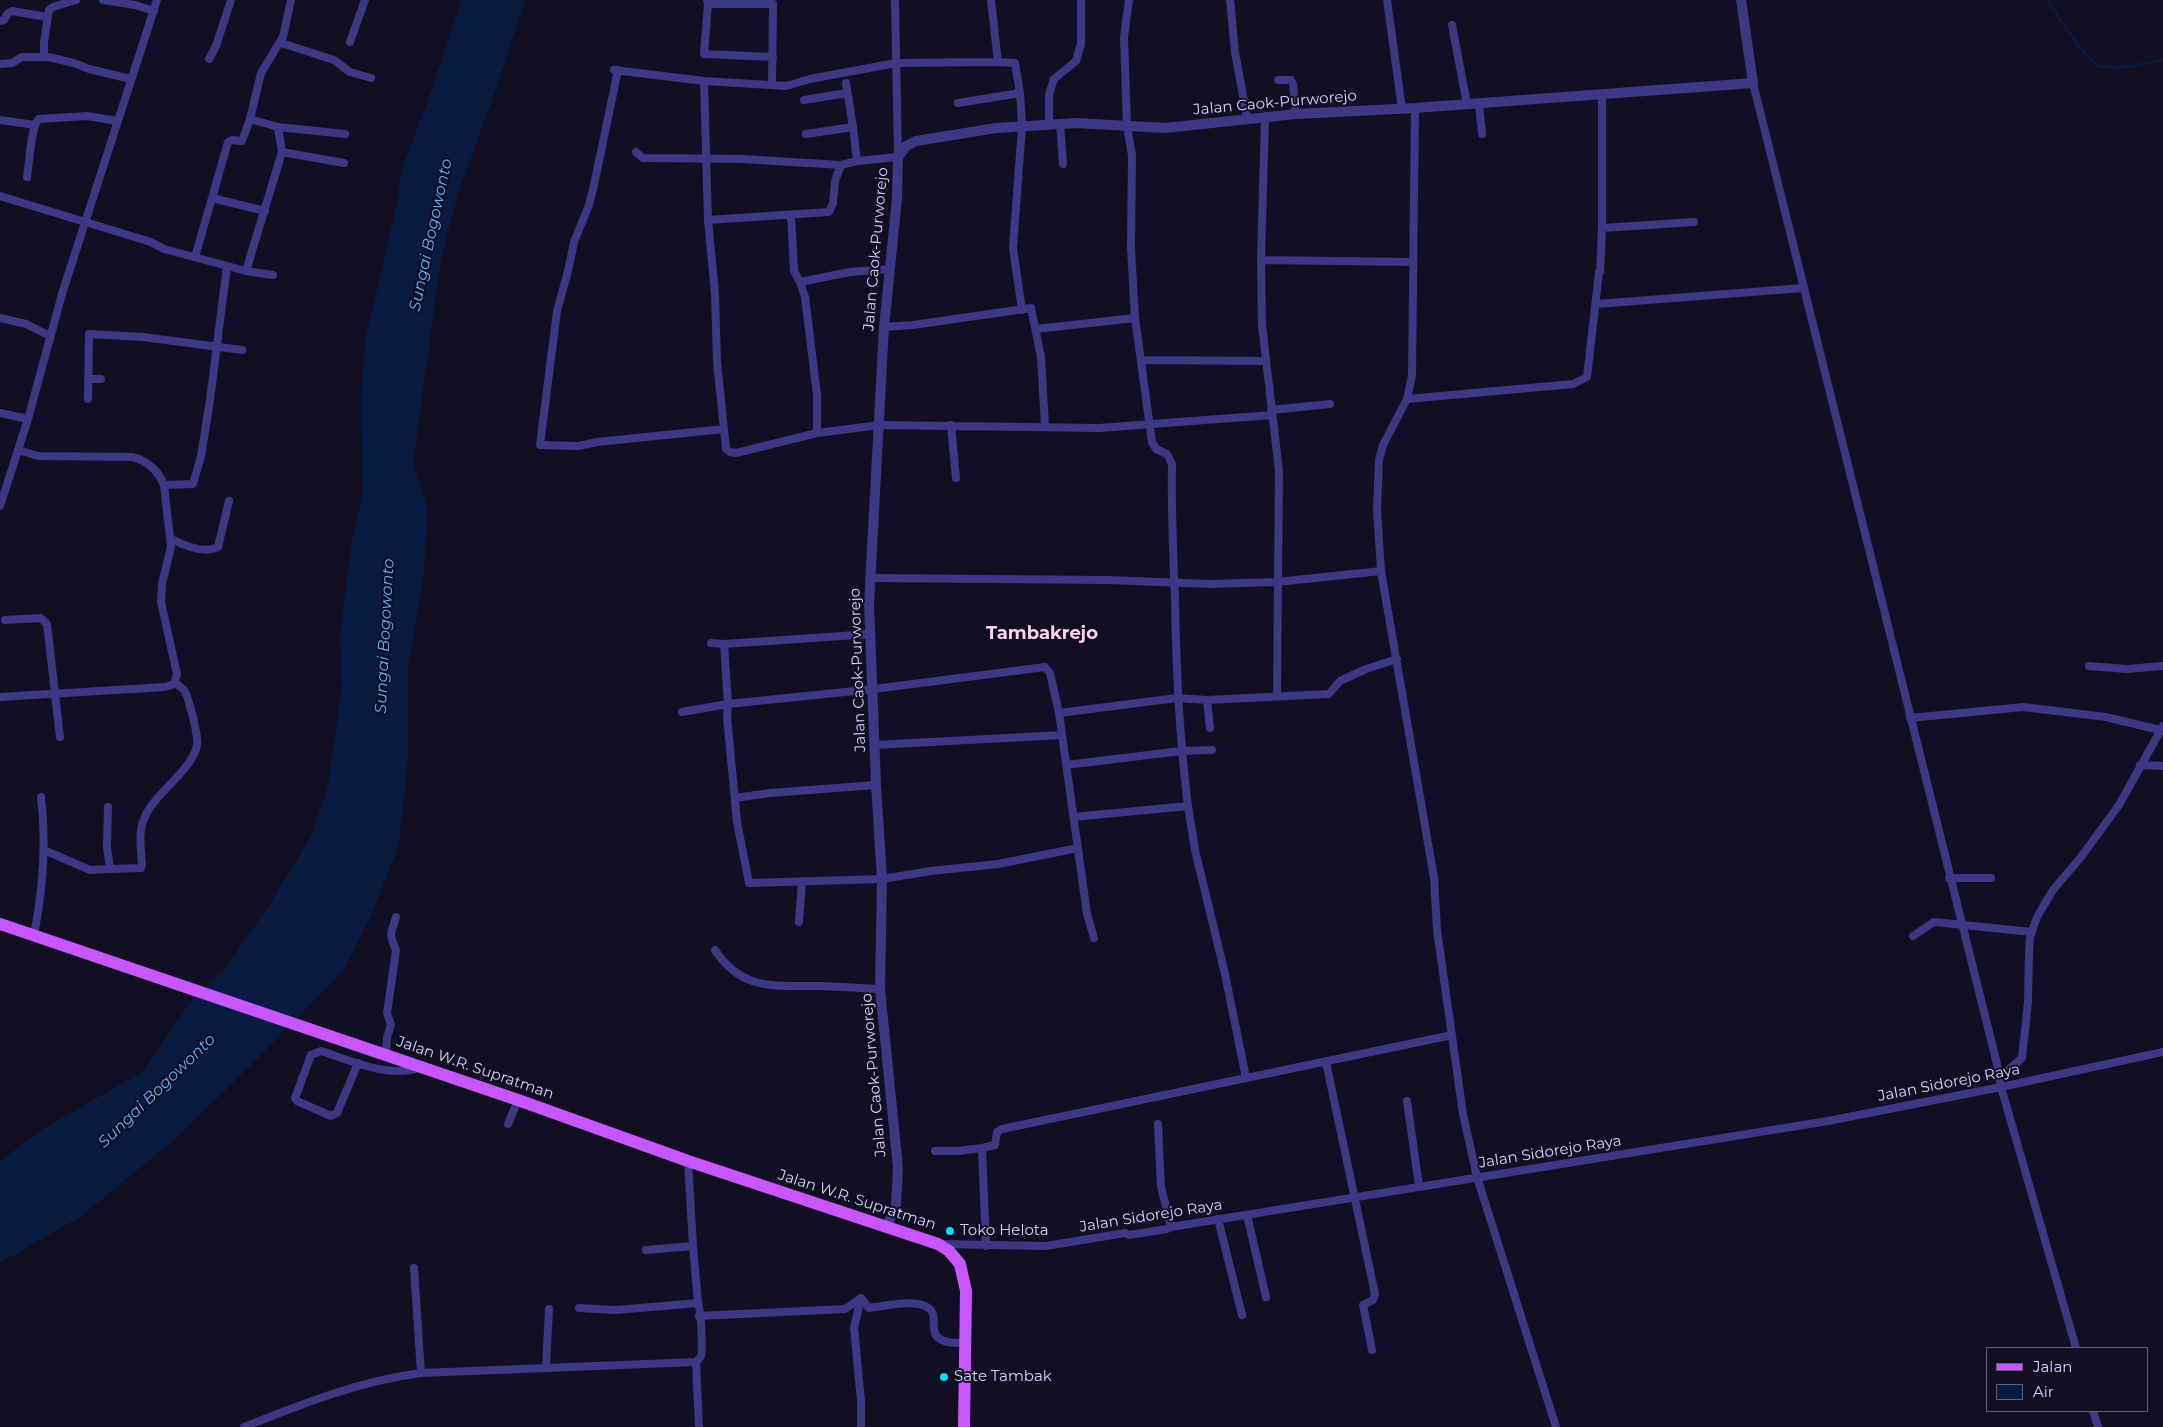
<!DOCTYPE html>
<style>
body{margin:0}
#map{position:relative;width:2163px;height:1427px;overflow:hidden;background:#120e23;font-family:Montserrat,sans-serif}
canvas{display:block}
.legend{position:absolute;left:1986px;top:1347px;width:162px;height:65px;box-sizing:border-box;background:#120e23;border:1px solid #615c7b;margin:0;padding:6px 9px;list-style:none;font-size:15px;color:#d7d0ff}
.legend li{display:flex;align-items:center;gap:10px;height:25px}
.legend b{width:25px;border:1px solid #615c7b}
</style>
<div id="map">
<canvas width="2163" height="1427"></canvas>
<ul class="legend">
<li><b style="height:6px;background:#c657ff"></b>Jalan</li>
<li><b style="height:14px;background:#091b41"></b>Air</li>
</ul>
</div>
<script>
const g = document.querySelector('canvas').getContext('2d');
g.lineJoin = 'round';
function fillPath(path, color) {
  g.fillStyle = color;
  g.fill(path, 'evenodd');
}
function trace(path, color, width, dash) {
  g.strokeStyle = color;
  g.lineWidth = width;
  g.lineCap = dash ? 'butt' : 'round';
  g.setLineDash(dash || []);
  g.stroke(path);
}
function label(font, color, halo, rows, align = 'center') {
  g.font = font + ' Montserrat,sans-serif';
  g.lineWidth = 4;
  g.setLineDash([]);
  g.textBaseline = 'middle';
  g.strokeStyle = halo;
  g.fillStyle = color;
  for (const [text, x, y, turn = 0] of rows) {
    g.save();
    g.translate(x, y);
    g.rotate((+turn || 0) * Math.PI / 180);
    g.textAlign = isNaN(turn) ? turn : align;
    if (halo) g.strokeText(text, 0, 0);
    g.fillText(text, 0, 0);
    g.restore();
  }
}
fillPath(new Path2D(`
 M461,0H525L499,81L460,188L441,258L413,464L428,509L424,571L408,670V759L399,844L374,909L345,968L261,1055L179,1136L80,1217L0,1263V1161L40,1131L143,1071L189,1004L228,964L268,907L310,838L328,786L342,687L340,637L351,546L363,492L361,399L365,341L398,199L401,171L431,92Z`), '#091b41');
trace(new Path2D(`
 M2047,0C2057,14 2084,58 2097,65C2112,72 2147,63 2163,60`), '#091b41', 3);
trace(new Path2D(`
 M103,0L135,5L154,11
 M291,0L283,37L261,73L250,119L278,127L345,134
 M707,0L708,4H773L772,85
 M991,0L998,62L896,63L810,79L786,86L704,81L708,220L715,294L717,362L726,449L730,452L736,453L817,433L880,425L1099,428L1272,415
 M1230,0L1235,52L1247,118
 M1387,0L1402,109
 M708,4L704,54L773,57
 M0,21L4,20L8,13L12,11L47,17
 M1452,25L1467,104
 M350,42L365,0
 M281,43L334,60L350,72L371,78
 M44,57V42L49,10L53,7L76,0
 M209,59L216,46L231,0
 M998,62L1015,63L1020,93L1022,127L1013,248L1022,310
 M0,64L12,63L22,57H48L74,63L89,69L131,79
 M614,70L704,81
 M618,70L594,185L589,205L574,242L568,271L557,311L540,445L578,446L597,442L724,429
 M1278,80H1291L1293,84L1296,114
 M1753,83L1997,1064L2001,1087L2076,1348
 M804,100L847,93
 M958,103L1020,93
 M1479,104L1482,134
 M1265,118L1261,260L1413,262
 M0,120L35,125
 M1060,124L1063,164
 M1049,125V94L1054,79L1076,61L1081,44V0
 M853,127L857,161
 M806,134L853,127L846,83
 M282,152L344,163
 M636,152L643,158L742,159L841,165L857,161L898,157L895,0
 M27,177C29,165 31,125 39,119L87,116L118,121
 M0,196L151,242L164,249L246,271L282,152L278,127
 M212,198L228,142L232,140L242,141L250,119
 M791,215L794,271L800,282L805,297L817,395V433
 M708,220L829,212L833,203L835,181L841,165
 M1602,228L1694,222
 M195,257L212,198L265,211
 M1261,260L1262,325L1279,471L1277,696
 M246,271L273,275
 M1600,272L1602,228V94
 M800,282L850,272L890,269
 M1597,304L1803,288
 M0,318L26,324L50,336
 M884,327L913,325L1031,308L1041,357L1045,426
 M1036,329L1135,318
 M1141,360L1265,361
 M88,379H101
 M88,399L89,334L143,337L242,350
 M1407,399L1573,384L1587,377L1599,272
 M1271,410L1330,404
 M0,413L28,419
 M951,425L956,478
 M18,450L38,456L132,457C148,461 158,470 164,485L193,484L201,456L210,400L227,266
 M0,506L28,419L62,294L157,0
 M171,539C183,545 205,554 218,547L229,501
 M1381,571L1377,509L1379,460L1383,445L1407,399L1412,376L1415,108
 M871,578L1107,580L1211,584L1277,582L1381,571L1434,878L1437,930L1463,1114L1477,1177L1556,1427
 M5,620L41,618L47,624L60,737
 M711,643L724,644L871,634
 M724,644L728,704L727,717L737,822L749,883L882,879L931,871L998,864L1078,848
 M2089,666L2127,669L2163,666
 M0,697L165,687L174,684L177,674L161,602L162,584L171,547L164,485
 M1207,700L1210,728
 M682,712L728,704L874,689L1045,667L1050,673L1059,713L1087,914L1094,938
 M1059,713L1177,698L1207,700L1329,694L1340,681L1366,669L1397,659
 M1910,718L2023,707L2106,717L2160,730
 M875,745L1062,735
 M1066,765L1181,751L1212,750
 M2140,765L2163,766
 M735,798L770,793L876,785
 M1188,806L1195,850L1225,974L1246,1078
 M108,807L107,847L110,869L141,868L142,864C141,849 138,833 144,819C152,795 193,770 197,745C198,730 191,710 187,696L184,690L175,682
 M1074,817L1188,806C1179,736 1176,667 1175,597C1173,553 1171,509 1172,464L1167,454L1156,449L1152,442L1135,318L1131,248L1132,155L1127,126L1124,37L1129,0
 M44,850L90,870L110,869
 M1949,878H1991
 M799,922L802,881
 M34,935C43,889 47,845 41,797
 M1913,936L1934,922L2032,932
 M715,950C743,993 778,985 822,986C842,987 861,988 880,989
 M386,1055L387,1037L391,1025L387,1013L396,950C389,933 390,936 396,917
 M1326,1062L1375,1294L1373,1300L1363,1305L1372,1350
 M358,1063L337,1113L331,1116L297,1101L295,1098L311,1055L321,1051C352,1061 387,1078 419,1068
 M1999,1078L2022,1058L2028,1002L2029,951L2030,937L2037,917L2053,890L2081,857L2119,805L2163,726
 M1407,1101L1419,1186
 M508,1124L518,1100
 M1158,1124L1161,1187L1171,1227
 M982,1148L995,1145L997,1132L1002,1129L1452,1035
 M935,1151H958L982,1148L986,1246
 M1247,1215L1266,1297
 M1218,1219L1242,1315
 M941,1244L1046,1246L1125,1233L1129,1235L1167,1229L1171,1227L1828,1121L2001,1087L2163,1052
 M646,1250L693,1246
 M414,1268L421,1373
 M579,1308L616,1310L698,1303
 M699,1316L845,1309L861,1298L869,1308C886,1306 912,1299 927,1307C945,1317 915,1345 966,1343
 M696,1362L699,1427
 M546,1368L549,1309
 M2093,1411L2098,1427
 M244,1427C302,1404 359,1381 421,1373L696,1362C697,1361 700,1358 701,1356C703,1348 701,1310 698,1303L693,1246L688,1161
 M861,1427V1401L854,1328L861,1298`), '#3d3883', 8);
trace(new Path2D(`
 M886,1228L896,1205L898,1168L880,989L882,879L876,785L869,604L884,327L897,198L898,157L906,146L916,141L996,128L1076,123L1165,128L1296,114L1415,108L1753,83L1741,0`), '#3d3883', 10);
trace(new Path2D(`
 M0,924L518,1100L688,1161L938,1244L949,1251L960,1264L966,1291L964,1427`), '#c657ff', 12);
for (const [x, y, r, color] of [
 [950,1231,5,"#00d9fb"],
 [944,1377,5,"#00d9fb"]
]) {
  const dot = new Path2D();
  dot.arc(x, y, r, 0, 2 * Math.PI);
  g.fillStyle = color;
  g.fill(dot);
  trace(dot, '#120e23', 2);
}
label('15px', '#d7d0ff', '#120e23', [
 ["Jalan Caok-Purworejo",1275,103,-5],
 ["Jalan Caok-Purworejo",876,249,-85],
 ["Jalan Caok-Purworejo",858,670,-92],
 ["Jalan W.R. Supratman",475,1068,19],
 ["Jalan Caok-Purworejo",874,1075,-95],
 ["Jalan Sidorejo Raya",1949,1083,-11],
 ["Jalan Sidorejo Raya",1550,1152,-9],
 ["Jalan W.R. Supratman",857,1200,18],
 ["Jalan Sidorejo Raya",1151,1216,-9]
]);
label('15px', '#d7d0ff', '#120e23', [
 ["Toko Helota",960,1231],
 ["Sate Tambak",954,1377]
], 'left');
label('italic 16px', '#5eafff', '#120e23', [
 ["Sungai Bogowonto",431,235,-78],
 ["Sungai Bogowonto",385,636,-87],
 ["Sungai Bogowonto",157,1091,-44]
]);
label('bold 18px', '#ffd2ed', '#120e23', [
 ["Tambakrejo",1042,634]
]);
</script>
